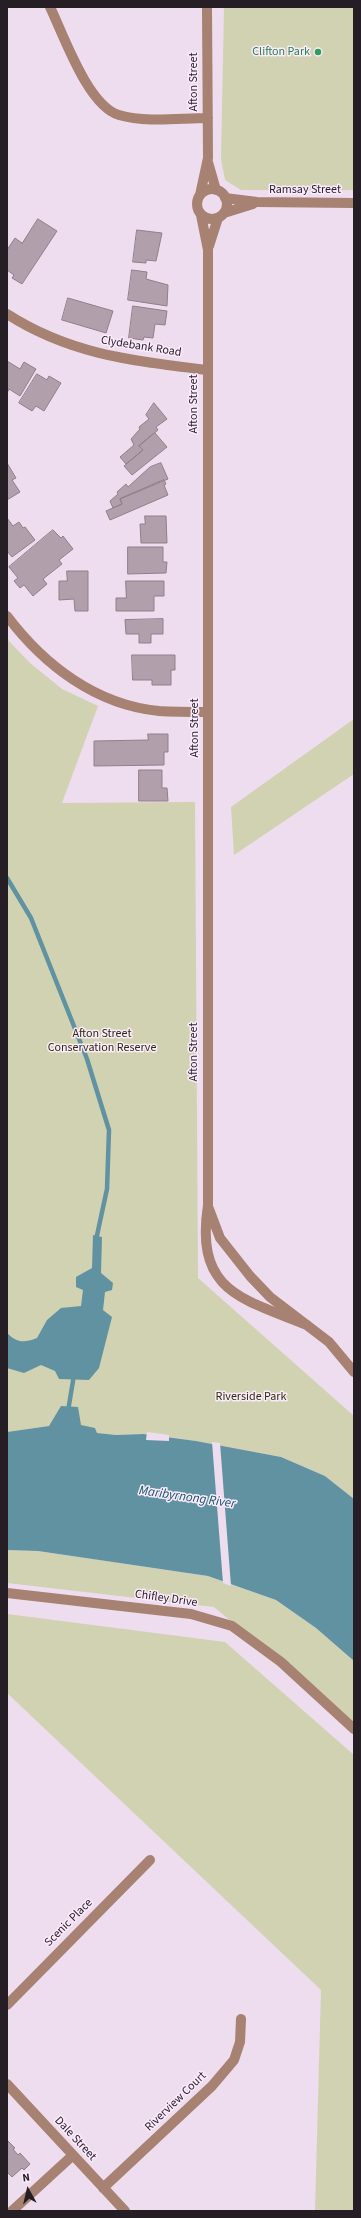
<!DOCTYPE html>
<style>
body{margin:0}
#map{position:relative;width:361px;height:2218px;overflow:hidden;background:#ede;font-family:"Source Sans 3",sans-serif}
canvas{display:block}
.frame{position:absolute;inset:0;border:8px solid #251f25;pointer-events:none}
.north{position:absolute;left:8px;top:2170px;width:40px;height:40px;-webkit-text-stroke:3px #fbeafb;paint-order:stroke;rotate:352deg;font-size:11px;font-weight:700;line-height:16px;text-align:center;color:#251f25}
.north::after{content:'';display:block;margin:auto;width:14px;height:18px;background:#251f25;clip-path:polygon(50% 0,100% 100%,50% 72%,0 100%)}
</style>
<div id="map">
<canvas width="361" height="2218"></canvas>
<div class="frame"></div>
<div class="north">N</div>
</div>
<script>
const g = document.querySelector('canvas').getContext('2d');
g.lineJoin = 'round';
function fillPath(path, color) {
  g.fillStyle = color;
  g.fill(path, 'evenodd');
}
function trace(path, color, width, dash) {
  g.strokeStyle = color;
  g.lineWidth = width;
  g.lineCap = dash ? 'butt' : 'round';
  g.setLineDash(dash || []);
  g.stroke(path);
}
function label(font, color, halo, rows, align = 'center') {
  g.font = font + ' "Source Sans 3",sans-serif';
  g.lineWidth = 3;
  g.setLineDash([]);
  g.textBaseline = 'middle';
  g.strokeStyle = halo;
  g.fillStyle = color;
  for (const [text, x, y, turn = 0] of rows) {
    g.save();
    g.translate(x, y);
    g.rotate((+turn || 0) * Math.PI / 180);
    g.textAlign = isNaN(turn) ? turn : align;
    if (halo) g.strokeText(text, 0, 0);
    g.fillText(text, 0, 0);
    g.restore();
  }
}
fillPath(new Path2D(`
 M224,7H354V190H241L225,180L221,159Z
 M7,639L30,663L62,689L98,706L62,803L195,802L198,1278L354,1416V1499L325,1476L281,1457L196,1441L143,1434L116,1435L97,1433L95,1428L49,1426L7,1432Z
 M354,719V774L234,855L231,807Z
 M7,1550L38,1551L208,1576L276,1600L316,1628L354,1661V1725L214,1607L7,1583Z
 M7,1614L225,1642L354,1755V2211H315L321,1990L7,1693Z`), '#d0d2b2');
fillPath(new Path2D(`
 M93,1235L102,1237L101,1273L113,1283L112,1290L105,1292L103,1310L112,1317L99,1368L89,1380L59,1379L55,1371L41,1365L24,1373L7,1368V1333C17,1343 24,1343 37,1338L47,1320L61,1308L81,1306L83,1290L76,1287V1277L92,1268Z
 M61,1406L78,1407L81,1425L95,1428L97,1433L116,1435L143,1434L196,1441L281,1457L325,1476L354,1499V1661L316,1628L276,1600L208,1576L38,1551L7,1550V1432L49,1426Z`), '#6092a1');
fillPath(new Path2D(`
 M147,1432L169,1435V1441L146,1440Z
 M212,1442L220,1443L231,1586L223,1583Z`), '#ede');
trace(new Path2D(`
 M7,878L31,918L87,1059L109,1130L107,1189L96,1240
 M68,1411L74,1375`), '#6092a1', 4.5);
const building = new Path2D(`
 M38,219L57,231L22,284L12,278L14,275L7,270V250L15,238L22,243Z
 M137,230L162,233L156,261L146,260V263L133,262Z
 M132,270L147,272L146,279L168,285L167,306L128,300Z
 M68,298L113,311L106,333L62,320Z
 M133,306L167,311L165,325L155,324L153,338L144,337L143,340L129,338Z
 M7,361L20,369L24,362L36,369L20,396L9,389L7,393Z
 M37,374L47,380L49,376L61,383L44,411L36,406L32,411L19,403Z
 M154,403L167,419L156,427L158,430L139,446L143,450L126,464L120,457L134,445L131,439L140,429L139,427L149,419L146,415Z
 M155,433L167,447L132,475L124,466L143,450L139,446Z
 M7,463L16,478L12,480L20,492L7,500Z
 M161,463L168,479L120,499L122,504L113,508L110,501L118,494L117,492L126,484L128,487L150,467Z
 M164,480L166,484L164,485L168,495L110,520L106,511L122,504L120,499Z
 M145,516H166L167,543H141L140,524H145Z
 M7,518L13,526L19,522L23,528L25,527L35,540L12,557L7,551Z
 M53,530L61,538L63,536L73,549L59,560L62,564L43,579L47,584L33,596L24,585L20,588L14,581L18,578L9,567Z
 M128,547H163V562H167L166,573L128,574Z
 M67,571H88V611H75L74,599L59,600V581H67Z
 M126,581H164V596H154V611H116V598H126Z
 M163,619V634H151V643H139V634H126L125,620Z
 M132,655H175V670H171V685H152V680H133Z
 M148,734H168V752H164V765L94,766V741L148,740Z
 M139,770H162V788H167L168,801H139Z
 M7,2140L15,2148L13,2149L18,2155L20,2153L30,2164L24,2170L22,2168L12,2177L7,2172Z`);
fillPath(building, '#b29fac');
trace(building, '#917e8b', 1);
trace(new Path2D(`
 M50,7C64,36 88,106 119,115C147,123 180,118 208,118
 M208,162L216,190
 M197 204a15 15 0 1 1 30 0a15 15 0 1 1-30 0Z
 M200,195L208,158L207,7
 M225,198L257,202L354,203
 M224,213L253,204
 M201,215L208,250V1205C195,1291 240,1298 307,1325
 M209,246L218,218
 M7,314C71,355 134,361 207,370
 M7,616C44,665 96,705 159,711C175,712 192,712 208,712
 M209,1209L220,1238L250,1276L270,1297L329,1342L354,1372
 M7,1593L191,1614L232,1626L281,1662L354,1729
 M7,2005L150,1860
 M7,2084L125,2211
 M103,2188L212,2086L234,2060L240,2042L241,2019
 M12,2211L72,2156`), '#a78171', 10);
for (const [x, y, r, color] of [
 [318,52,4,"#2e9e5b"]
]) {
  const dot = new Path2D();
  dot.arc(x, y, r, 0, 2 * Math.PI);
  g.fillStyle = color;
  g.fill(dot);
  trace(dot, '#fbeafb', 1.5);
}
label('12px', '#27864d', '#fbeafb', [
 ["Clifton Park",310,52]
], 'right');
label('12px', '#251f25', '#fbeafb', [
 ["Afton Street",194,82,-90],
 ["Ramsay Street",305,190],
 ["Clydebank Road",141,347,9],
 ["Afton Street",194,404,-90],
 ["Afton Street",195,728,-90],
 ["Afton Street",194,1052,-90],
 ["Chifley Drive",166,1599,8],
 ["Scenic Place",69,1923,-45],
 ["Riverview Court",176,2102,-44],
 ["Dale Street",75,2139,47]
]);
label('12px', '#2d2f0c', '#fbeafb', [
 ["Afton Street",102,1034],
 ["Conservation Reserve",102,1048],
 ["Riverside Park",251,1397]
]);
label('italic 13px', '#0f5667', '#fbeafb', [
 ["Maribyrnong River",187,1498,8]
]);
</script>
